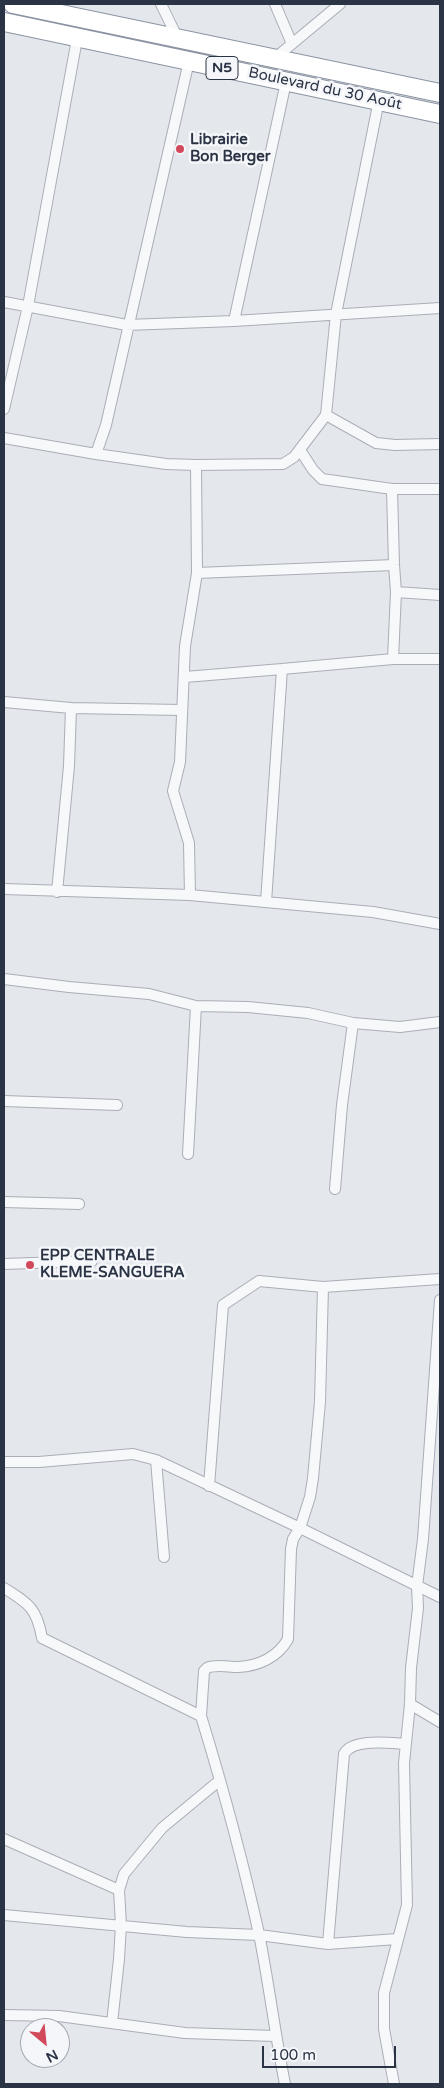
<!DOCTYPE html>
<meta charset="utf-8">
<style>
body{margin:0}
#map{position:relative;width:444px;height:2088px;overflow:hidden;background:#e4e7ec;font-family:"Varela Round",sans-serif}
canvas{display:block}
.frame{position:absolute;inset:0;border:5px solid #2b3445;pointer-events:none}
.north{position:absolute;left:20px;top:2018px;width:50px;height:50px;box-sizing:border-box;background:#f4f6f9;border:1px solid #a4a8b1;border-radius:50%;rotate:152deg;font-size:14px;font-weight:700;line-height:20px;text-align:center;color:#2b3445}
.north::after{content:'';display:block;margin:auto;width:18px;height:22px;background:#d1495b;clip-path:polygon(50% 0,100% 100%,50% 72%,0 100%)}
.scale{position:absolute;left:262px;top:2046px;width:134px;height:22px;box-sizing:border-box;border:2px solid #2b3445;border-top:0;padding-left:6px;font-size:15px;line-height:18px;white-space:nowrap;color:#2b3445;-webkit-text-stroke:4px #f4f6f9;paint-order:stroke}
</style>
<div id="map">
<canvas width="444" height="2088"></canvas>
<div class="frame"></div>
<div class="north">N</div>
<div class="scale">100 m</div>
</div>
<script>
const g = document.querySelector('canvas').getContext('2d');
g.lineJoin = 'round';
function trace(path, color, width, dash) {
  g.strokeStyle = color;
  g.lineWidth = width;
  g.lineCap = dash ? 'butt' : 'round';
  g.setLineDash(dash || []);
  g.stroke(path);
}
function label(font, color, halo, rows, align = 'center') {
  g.font = font + ' "Varela Round",sans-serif';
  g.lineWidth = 5;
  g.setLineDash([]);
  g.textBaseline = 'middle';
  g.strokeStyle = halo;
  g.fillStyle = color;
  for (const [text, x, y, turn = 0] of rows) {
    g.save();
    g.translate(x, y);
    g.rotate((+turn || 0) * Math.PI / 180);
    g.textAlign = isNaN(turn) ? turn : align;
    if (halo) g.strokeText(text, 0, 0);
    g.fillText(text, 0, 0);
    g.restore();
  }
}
const street = new Path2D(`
 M161,4L178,39
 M275,4L292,44
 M275,58L340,4
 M379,100L336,314L326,415L376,443L395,445L440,444
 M4,302L127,325L234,321L440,308
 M234,321L286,82
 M4,409L28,306L77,39
 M4,438L96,454L106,425L189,61
 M300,450L313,470L322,479L392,489
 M96,454L166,464L196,465L197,573L185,646L180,762L173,791L189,843L190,895
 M196,465L283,464L294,457L326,415
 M197,573L394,565
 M396,592L440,595
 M393,659L396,592L394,565L392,489H440
 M185,677L282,669
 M4,702L71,708L69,766L57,892
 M71,708L181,710
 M4,889L190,895L373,912L440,924
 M266,902L282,669L393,659H440
 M4,979L69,987L149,994L196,1006L248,1007L308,1013L353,1023L400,1027L440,1022
 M4,1101L117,1105
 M188,1154L196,1006
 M335,1189L342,1105L353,1023
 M4,1202L79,1204
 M4,1264L92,1261
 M156,1460L164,1557
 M4,1462H39L133,1454L156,1460L300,1528L440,1597
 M209,1486L223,1305L259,1281L323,1287L440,1279
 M4,1588C28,1603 37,1608 42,1638L201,1716
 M410,1704L440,1722
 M4,1839L119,1890
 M4,1915L187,1932L259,1935L328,1944L397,1939
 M328,1944L344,1754C352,1738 389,1743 405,1744
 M4,2015L59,2016L185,2033L275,2036
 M112,2023L119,1959L121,1925L119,1890L124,1874L162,1828L220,1780
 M285,2084C275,2034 269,1984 259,1934C243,1861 223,1788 201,1716L204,1671L207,1668C216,1664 228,1667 238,1667C259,1666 278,1657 288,1639L291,1549L293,1539L300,1528L310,1497L313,1478L320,1402L323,1287
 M394,2084L384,2029V1993L407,1905L404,1763L410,1704L411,1668L418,1608L417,1586L423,1539L440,1300`);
const highway = new Path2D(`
 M13,4L440,93
 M4,22L440,114`);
trace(street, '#a9aeb7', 12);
trace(highway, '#8b94a3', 20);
trace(street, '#f7f8fa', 10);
trace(highway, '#fff', 18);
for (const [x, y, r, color] of [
 [180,149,5,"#d1495b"],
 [30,1265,5,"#d1495b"]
]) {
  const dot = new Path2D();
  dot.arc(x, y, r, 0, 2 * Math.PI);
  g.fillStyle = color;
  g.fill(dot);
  trace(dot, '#f4f6f9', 2);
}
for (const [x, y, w] of [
 [222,68,32]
]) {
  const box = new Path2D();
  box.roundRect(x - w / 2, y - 11.5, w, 23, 4);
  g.fillStyle = '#f4f6f9';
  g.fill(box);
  trace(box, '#2b3445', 1);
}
label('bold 14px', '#2b3445', null, [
 ["N5",222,68]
]);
label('15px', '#2b3445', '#f4f6f9', [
 ["Boulevard du 30 Août",325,89,12]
]);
label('bold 15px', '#2b3445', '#f4f6f9', [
 ["Librairie",190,140],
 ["Bon Berger",190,157],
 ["EPP CENTRALE",40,1256],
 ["KLEME-SANGUERA",40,1273]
], 'left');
</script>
